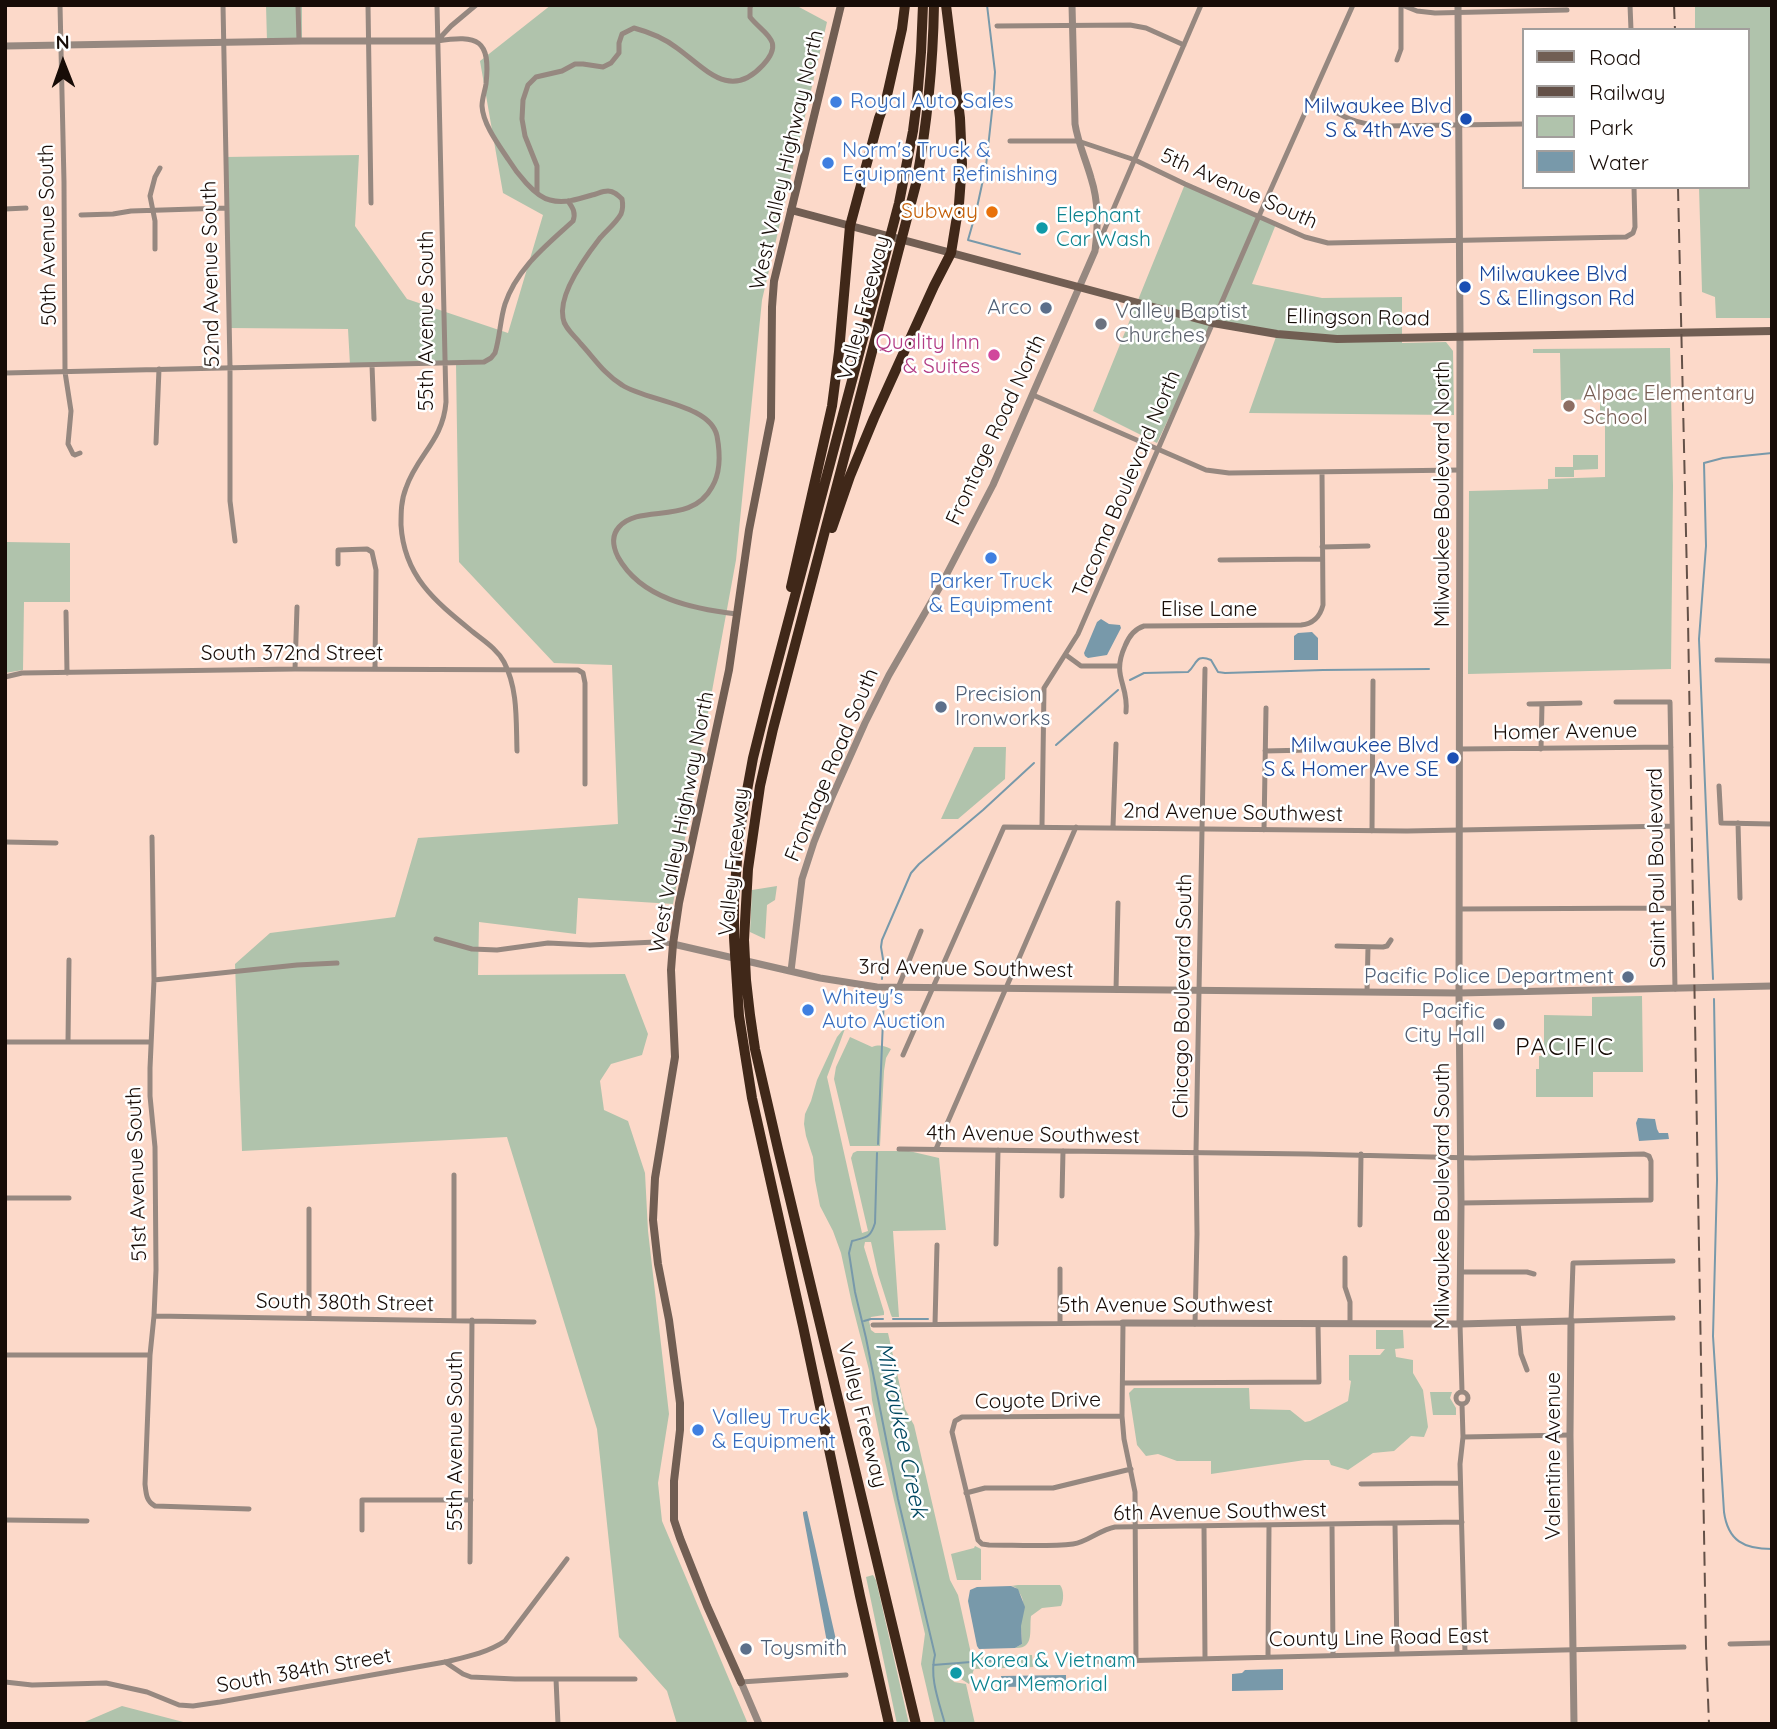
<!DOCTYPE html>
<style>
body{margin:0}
#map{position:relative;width:1777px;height:1729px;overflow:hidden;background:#fcd9c9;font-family:Quicksand,sans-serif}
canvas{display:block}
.frame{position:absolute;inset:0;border:7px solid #170c07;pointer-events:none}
.legend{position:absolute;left:1522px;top:28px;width:228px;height:161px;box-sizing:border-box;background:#fff;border:2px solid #a29e9c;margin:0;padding:9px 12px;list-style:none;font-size:21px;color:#170c07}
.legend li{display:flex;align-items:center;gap:14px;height:35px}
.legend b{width:35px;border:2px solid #a29e9c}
.north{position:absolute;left:28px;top:28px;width:70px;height:70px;-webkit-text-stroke:5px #fff;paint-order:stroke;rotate:359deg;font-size:19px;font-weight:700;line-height:28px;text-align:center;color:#170c07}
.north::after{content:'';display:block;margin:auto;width:24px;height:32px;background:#170c07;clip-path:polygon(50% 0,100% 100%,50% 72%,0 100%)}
</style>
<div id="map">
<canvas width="1777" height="1729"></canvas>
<div class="frame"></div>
<ul class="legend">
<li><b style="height:9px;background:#715e53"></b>Road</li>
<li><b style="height:9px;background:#645148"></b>Railway</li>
<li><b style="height:19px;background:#b0c3ac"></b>Park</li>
<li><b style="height:19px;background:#7899aa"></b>Water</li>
</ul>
<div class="north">N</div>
</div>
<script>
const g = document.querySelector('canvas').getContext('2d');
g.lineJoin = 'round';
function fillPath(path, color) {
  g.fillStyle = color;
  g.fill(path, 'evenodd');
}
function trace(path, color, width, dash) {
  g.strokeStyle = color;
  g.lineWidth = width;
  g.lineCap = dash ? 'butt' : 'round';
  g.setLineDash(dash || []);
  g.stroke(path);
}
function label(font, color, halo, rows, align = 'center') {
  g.font = font + ' Quicksand,sans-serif';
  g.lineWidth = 5;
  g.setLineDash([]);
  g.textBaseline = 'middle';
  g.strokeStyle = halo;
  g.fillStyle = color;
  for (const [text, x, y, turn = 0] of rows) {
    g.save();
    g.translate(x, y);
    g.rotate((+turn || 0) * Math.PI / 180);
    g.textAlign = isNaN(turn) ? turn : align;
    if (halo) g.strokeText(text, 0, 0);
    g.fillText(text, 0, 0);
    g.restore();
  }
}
fillPath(new Path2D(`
 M266,5H302V41H267Z
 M551,5H799V7L827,22L762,300L736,560L673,904L578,898L576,934L479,922L478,975L625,974L648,1034L642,1055L611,1064L600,1081L604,1110L628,1121L645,1173L648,1231L669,1414L658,1483L662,1521L748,1724H677L667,1691L619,1637L597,1429L507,1137L242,1151L235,964L270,933L395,917L418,838L618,824L612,665L554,663L459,562L456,364L350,365L348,329L229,328L225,157L359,155L355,226L407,299L508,333L543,215L503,193L480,61Z
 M1695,5H1772V318H1716L1715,297L1702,292L1699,187H1747V30H1695Z
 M1185,184L1276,224L1252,284L1322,298L1402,297V343L1446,342L1453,351L1454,415L1249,413L1277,334L1214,323L1157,443L1093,411Z
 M1670,348L1673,486L1671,669L1468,674L1469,491L1548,489V479L1605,477V424L1600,419V399L1561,400L1560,353H1533V349Z
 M1573,455H1598V469L1574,470V477H1555V467H1573Z
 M5,542L70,543V602H24L23,670L5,673Z
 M974,747H1006L1005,779L958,819H941Z
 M777,886L775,900L767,905L765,939L750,932L752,890Z
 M1642,996L1643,1072H1593V1097H1536V1069H1539V1056L1544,1055V1015L1592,1016V997Z
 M846,1026L827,1077L862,1233L868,1231L851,1158L853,1153L857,1151H909L939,1158L946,1230L893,1231L899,1317H892L891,1315L878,1274L871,1242H865L864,1247L884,1312V1315L871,1317L869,1321L871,1330L875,1333H888L905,1409L914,1425L950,1580L958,1595L970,1649V1657L1032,1655L1033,1667L974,1669L969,1684L961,1679L957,1664L947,1669L954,1682L966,1684L975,1724H935L921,1664L925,1634L881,1444L872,1400L869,1370L852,1304L841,1253L833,1231L820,1206L815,1180L813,1157L806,1136L804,1124L805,1114L811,1101L817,1080L837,1037Z
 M850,1037L872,1047C880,1044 884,1046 891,1049L886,1058L884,1071L880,1146H850L834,1079L836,1067Z
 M1376,1330H1403L1404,1348L1395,1349L1396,1357L1413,1360V1373L1423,1390L1428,1427L1424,1437L1411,1436L1394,1451L1373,1453L1348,1470L1331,1465L1329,1460H1305L1211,1474V1461H1177L1158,1454L1146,1456L1137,1445L1129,1393L1134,1388H1249L1250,1409L1290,1410L1305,1422L1310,1421L1348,1401L1351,1381L1349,1380V1355H1380L1385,1349H1376Z
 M1430,1392H1452L1450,1398L1456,1408V1415H1433Z
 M975,1546L981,1549V1580H957L951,1554L974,1548Z
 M873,1575L876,1580L909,1724H897L866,1577Z
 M1018,1585H1060C1064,1590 1064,1600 1061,1606L1042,1608L1031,1616C1029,1630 1035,1649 1015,1648L1022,1644C1022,1638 1021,1632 1021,1626C1021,1608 1029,1603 1015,1587L1011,1586Z
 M122,1706L191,1724H80Z`), '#b0c3ac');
fillPath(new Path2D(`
 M1101,619L1109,624L1120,625L1121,628L1107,655L1088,658L1085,656L1084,653L1097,622Z
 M1312,632L1318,638V660H1294V636L1298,633Z
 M1638,1118L1655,1119L1657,1129L1659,1133H1668L1669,1139L1639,1141L1636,1123Z
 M807,1511C818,1558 828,1606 839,1653L837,1657L834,1653H829L803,1514V1512Z
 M1011,1586L1018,1589L1025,1607L1021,1626L1022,1644L1015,1648L979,1649L977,1646L968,1601L970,1590L977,1587Z
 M1283,1669V1690L1232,1691V1674L1242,1673L1245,1670Z
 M1066,1675V1686L1002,1687L1001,1676Z`), '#7899aa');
trace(new Path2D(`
 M987,5L995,72L993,102L986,166L976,212L968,240L1020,254
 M1130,680L1144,673L1188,672C1197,665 1195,653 1211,660L1218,672L1225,673L1323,670L1429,669
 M1056,745L1118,690
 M882,979L883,959L881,947L882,940L911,873L919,864L983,810L1034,763
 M1713,979L1699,639L1706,546L1704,463L1723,458L1772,453
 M1714,999L1717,1180L1713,1336L1724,1512C1728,1541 1744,1549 1772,1549
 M878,1144L884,995
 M877,1153L875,1223C870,1239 866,1237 852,1241L849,1253L855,1292L866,1338L898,1499L935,1655C929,1677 939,1702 945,1724
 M893,1319H928
 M864,1321L871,1319H883
 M976,1661L1013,1660
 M933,1665L971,1662`), '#7899aa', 2);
trace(new Path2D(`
 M60,5L64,182L65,372L71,411L68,444L73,454L75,455L80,453
 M223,5L230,367V501L235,541
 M298,5L299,41
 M368,5L371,203
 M437,5L446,402C443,441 417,455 406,488C401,500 401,513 401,525C404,577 436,602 473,632C484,641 497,649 504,662C518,689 516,720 517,751
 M1402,5L1417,11L1435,13L1567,10
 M1630,5L1631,30
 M997,26L1130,25L1146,28L1184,45
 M437,41C478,35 491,39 486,84C485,91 482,98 482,106C483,124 498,144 508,159C516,172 535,197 550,200C564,204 579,199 592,195C597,194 602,191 608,191C614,191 618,195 622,199C623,204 623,209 621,214C616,223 607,230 600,238C586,256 558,294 563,318C564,328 575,336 581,344C594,358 605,375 622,385C646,401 710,404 717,436C720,452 721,472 712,487C691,526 640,503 619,527C611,536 613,547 618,557C641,599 694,609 737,614
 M437,41L451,26L476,5
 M1397,60L1401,49V5
 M1312,98C1340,115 1352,124 1385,126L1523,124
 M1010,141H1078L1135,160L1185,184L1305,237L1328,243L1626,237L1633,233L1635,227L1634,187
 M537,193V166L525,136L522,119L523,100L528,85L536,77L562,71L575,64H583L603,67L611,63L619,53V43L622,34L634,28C649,32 664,38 677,48C706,69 730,101 763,65C786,40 763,34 750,17V8L751,5
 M5,209L26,208
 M81,215L113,214L131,211L226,208
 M1097,247L1201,5
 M155,249V221L150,196L155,177L160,168
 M372,365L374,419
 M5,373L484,362L491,358L495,353C500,337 500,320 505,304C517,268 546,246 573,221C576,213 573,208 568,201
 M1033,395L1206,470L1229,473L1460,470
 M156,443L159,369
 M1322,547L1368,546
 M1220,560L1322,559
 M338,564V550L367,549L372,552L376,570L375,669
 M66,612L67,673
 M1066,655L1081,666H1119
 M1717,660L1772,661
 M295,669L297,607
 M5,677L22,673L295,669L578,670L583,673L585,683V784
 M1616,702H1670L1675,989
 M1529,704L1580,703
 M1126,712C1129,684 1111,677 1125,646C1129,636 1134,629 1144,626L1301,625C1313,624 1320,617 1323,605L1322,472
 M1460,749L1671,747
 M1541,749L1542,704
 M1265,751L1309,750L1314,749L1318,744
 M1719,786L1721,823L1772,824
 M1738,823L1740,898
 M1042,826L1044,688L1078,634L1259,216L1353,5
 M1113,827L1116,744
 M1264,830L1266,708
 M1372,831L1373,681
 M152,837L154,980L150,1068V1096L155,1147L156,1270L154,1316L150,1355L145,1484C146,1493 146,1501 155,1506L249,1509
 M5,842L56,843
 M1460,909L1673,908
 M436,939L472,949L497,950L548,943L590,945L656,942L673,944
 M1337,946L1383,947L1387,946L1391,940
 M154,980L297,965L337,963
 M898,988L921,931
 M1116,990L1118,903
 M1367,992L1368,947
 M5,1042H151
 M68,1042L69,960
 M903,1055L1004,827L1407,831L1672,826
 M899,1149L1308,1154L1473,1158L1644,1154L1649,1156L1651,1161V1200L1461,1203
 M936,1149L1076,827
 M1062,1196L1063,1151
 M5,1198H69
 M309,1209V1318
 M1360,1225L1361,1154
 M996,1244L998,1150
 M1345,1258V1287L1350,1302V1324
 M1060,1269V1323
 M1460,1272H1527L1534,1274
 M154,1316L534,1322
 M1673,1318L1571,1321L1573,1263L1673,1261
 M454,1320V1175
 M1518,1322L1521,1354L1527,1370
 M935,1324L937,1245
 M1195,1324L1197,1234L1196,1152L1205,669
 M1460,1324L1462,1391
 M873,1325L1123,1323L1122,1416L1124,1439L1135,1492L1136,1661
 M5,1355H150
 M1123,1383L1319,1382L1318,1324
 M1456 1398a6 6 0 1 1 12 0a6 6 0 1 1-12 0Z
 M1462,1404L1463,1437L1460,1464L1465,1652
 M1122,1416L962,1417L955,1421L952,1432L978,1540L982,1544L989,1545C1015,1545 1048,1547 1073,1544C1088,1542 1099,1530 1115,1527L1462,1522
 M1463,1437L1570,1435
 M1361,1484L1460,1483
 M966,1493L985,1488H1053L1131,1469
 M5,1520L87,1521
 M1332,1524L1333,1655
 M1395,1524L1397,1653
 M1204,1526L1205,1658
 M362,1530V1500H471
 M470,1562L472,1320
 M1730,1644L1772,1643
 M1268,1656L1269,1526
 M445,1662L463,1674L471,1677L515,1679H635
 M1075,1662L1684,1647
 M556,1679L558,1724
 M5,1682L32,1685L106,1683L147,1692L179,1705L193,1706L220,1702L445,1662C466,1657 487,1653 505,1641L567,1559
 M741,1682L846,1675`), '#968880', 5);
trace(new Path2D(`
 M1458,5L1460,336L1459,993L1461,1203L1460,1324
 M5,46L302,41H437
 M673,944L820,978L877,987L1459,993L1772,986
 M791,971L802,879L814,842L832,797L865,723L889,675L941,585L993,485L1095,251C1098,226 1099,203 1091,178C1086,160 1078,143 1075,124L1072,5
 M1123,1323L1460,1324L1571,1321L1570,1435L1574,1724
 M741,1682L759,1724`), '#968880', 7);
trace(new Path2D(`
 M791,210L1213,323L1277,334L1337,339L1772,331
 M741,1682L707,1606L680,1538L674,1520V1481L680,1430V1403L669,1320L658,1264L653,1220L655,1178L675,1057L671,970L673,944L679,903L729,670L749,530L771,418L772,307L774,281L841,5`), '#715e53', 8);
trace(new Path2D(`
 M832,528L850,476L874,418L934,286L951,253L959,204L962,164L960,118L946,5
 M791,587L832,406L839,352L850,226L879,118L886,100L902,29L905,5
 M889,1724L860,1596L803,1326L752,1098L739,1016L734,938V900L739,834L753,758L769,694L899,203L913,131L917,100L921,52L923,5
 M916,1724L778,1149L755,1049L750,1015L746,980L744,940L748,869L760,786L773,729L916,184C927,125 933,65 934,5`), '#402819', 10);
trace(new Path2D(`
 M1674,5L1675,30
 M1678,187L1688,620L1706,1646L1709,1724`), '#645148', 2, [14, 7]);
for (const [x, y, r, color] of [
 [836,102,7,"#3f7fe0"],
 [1466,119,7,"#1a4fb4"],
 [828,163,7,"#3f7fe0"],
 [992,212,7,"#e8710a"],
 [1042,228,7,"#0f9aa8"],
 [1465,287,7,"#1a4fb4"],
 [1046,308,7,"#5c6f8a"],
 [1101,324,7,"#6b7280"],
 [994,355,7,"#d1479c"],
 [1569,406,7,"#8d6e63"],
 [991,558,7,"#3f7fe0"],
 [941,707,7,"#5c6f8a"],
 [1453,758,7,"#1a4fb4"],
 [1628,977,7,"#5c6f8a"],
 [808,1010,7,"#3f7fe0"],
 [1499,1024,7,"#5c6f8a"],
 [698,1430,7,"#3f7fe0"],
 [746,1649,7,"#5c6f8a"],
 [956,1673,7,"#0f9aa8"]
]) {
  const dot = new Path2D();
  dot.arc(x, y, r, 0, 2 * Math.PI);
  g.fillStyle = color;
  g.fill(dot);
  trace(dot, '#fff', 2.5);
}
label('21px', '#366cbe', '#fff', [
 ["Royal Auto Sales",850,102],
 ["Norm's Truck &",842,151],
 ["Equipment Refinishing",842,175],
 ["Parker Truck",991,582,"center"],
 ["& Equipment",991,606,"center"],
 ["Whitey's",822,998],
 ["Auto Auction",822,1022],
 ["Valley Truck",712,1418],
 ["& Equipment",712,1442]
], 'left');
label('21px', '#164399', '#fff', [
 ["Milwaukee Blvd",1452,107],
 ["S & 4th Ave S",1452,131],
 ["Milwaukee Blvd",1479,275,"left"],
 ["S & Ellingson Rd",1479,299,"left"],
 ["Milwaukee Blvd",1439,746],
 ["S & Homer Ave SE",1439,770]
], 'right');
label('21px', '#170c07', '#fff', [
 ["West Valley Highway North",787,160,-77],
 ["5th Avenue South",1239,189,24],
 ["50th Avenue South",48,235,-91],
 ["52nd Avenue South",211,274,-91],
 ["Valley Freeway",864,308,-75],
 ["Ellingson Road",1358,318,1],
 ["55th Avenue South",427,321,-90],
 ["Frontage Road North",996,430,-65],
 ["Tacoma Boulevard North",1127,484,-67],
 ["Milwaukee Boulevard North",1443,494,-90],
 ["Elise Lane",1209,610],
 ["South 372nd Street",292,654],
 ["Homer Avenue",1565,732,-1],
 ["Frontage Road South",832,765,-67],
 ["2nd Avenue Southwest",1233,813,1],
 ["West Valley Highway North",682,822,-79],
 ["Valley Freeway",734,862,-84],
 ["Saint Paul Boulevard",1657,868,-91],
 ["3rd Avenue Southwest",966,969,1],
 ["Chicago Boulevard South",1183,996,-89],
 ["4th Avenue Southwest",1033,1135,1],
 ["51st Avenue South",137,1174,-92],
 ["Milwaukee Boulevard South",1443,1196,-90],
 ["South 380th Street",345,1303,1],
 ["5th Avenue Southwest",1166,1306],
 ["Coyote Drive",1038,1401,-1],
 ["Valley Freeway",862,1415,76],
 ["55th Avenue South",456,1441,-90],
 ["Valentine Avenue",1554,1456,-90],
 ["6th Avenue Southwest",1220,1512,-1],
 ["County Line Road East",1379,1638,-1],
 ["South 384th Street",304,1671,-10]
]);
label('21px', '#c56008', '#fff', [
 ["Subway",978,212]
], 'right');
label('21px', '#0d838f', '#fff', [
 ["Elephant",1056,216],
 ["Car Wash",1056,240],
 ["Korea & Vietnam",970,1661],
 ["War Memorial",970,1685]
], 'left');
label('21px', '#4e5e75', '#fff', [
 ["Arco",1032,308],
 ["Precision",955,695,"left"],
 ["Ironworks",955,719,"left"],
 ["Pacific Police Department",1614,977],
 ["Pacific",1485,1012],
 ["City Hall",1485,1036],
 ["Toysmith",760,1649,"left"]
], 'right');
label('21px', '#5b616d', '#fff', [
 ["Valley Baptist",1115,312],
 ["Churches",1115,336]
], 'left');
label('21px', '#b23c85', '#fff', [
 ["Quality Inn",980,343],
 ["& Suites",980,367]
], 'right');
label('21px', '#785e54', '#fff', [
 ["Alpac Elementary",1583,394],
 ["School",1583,418]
], 'left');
label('italic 23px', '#024861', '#fff', [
 ["Milwaukee Creek",901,1430,78]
]);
g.letterSpacing = '2px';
label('24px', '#170c07', '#fff', [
 ["PACIFIC",1565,1048]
]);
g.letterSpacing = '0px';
</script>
